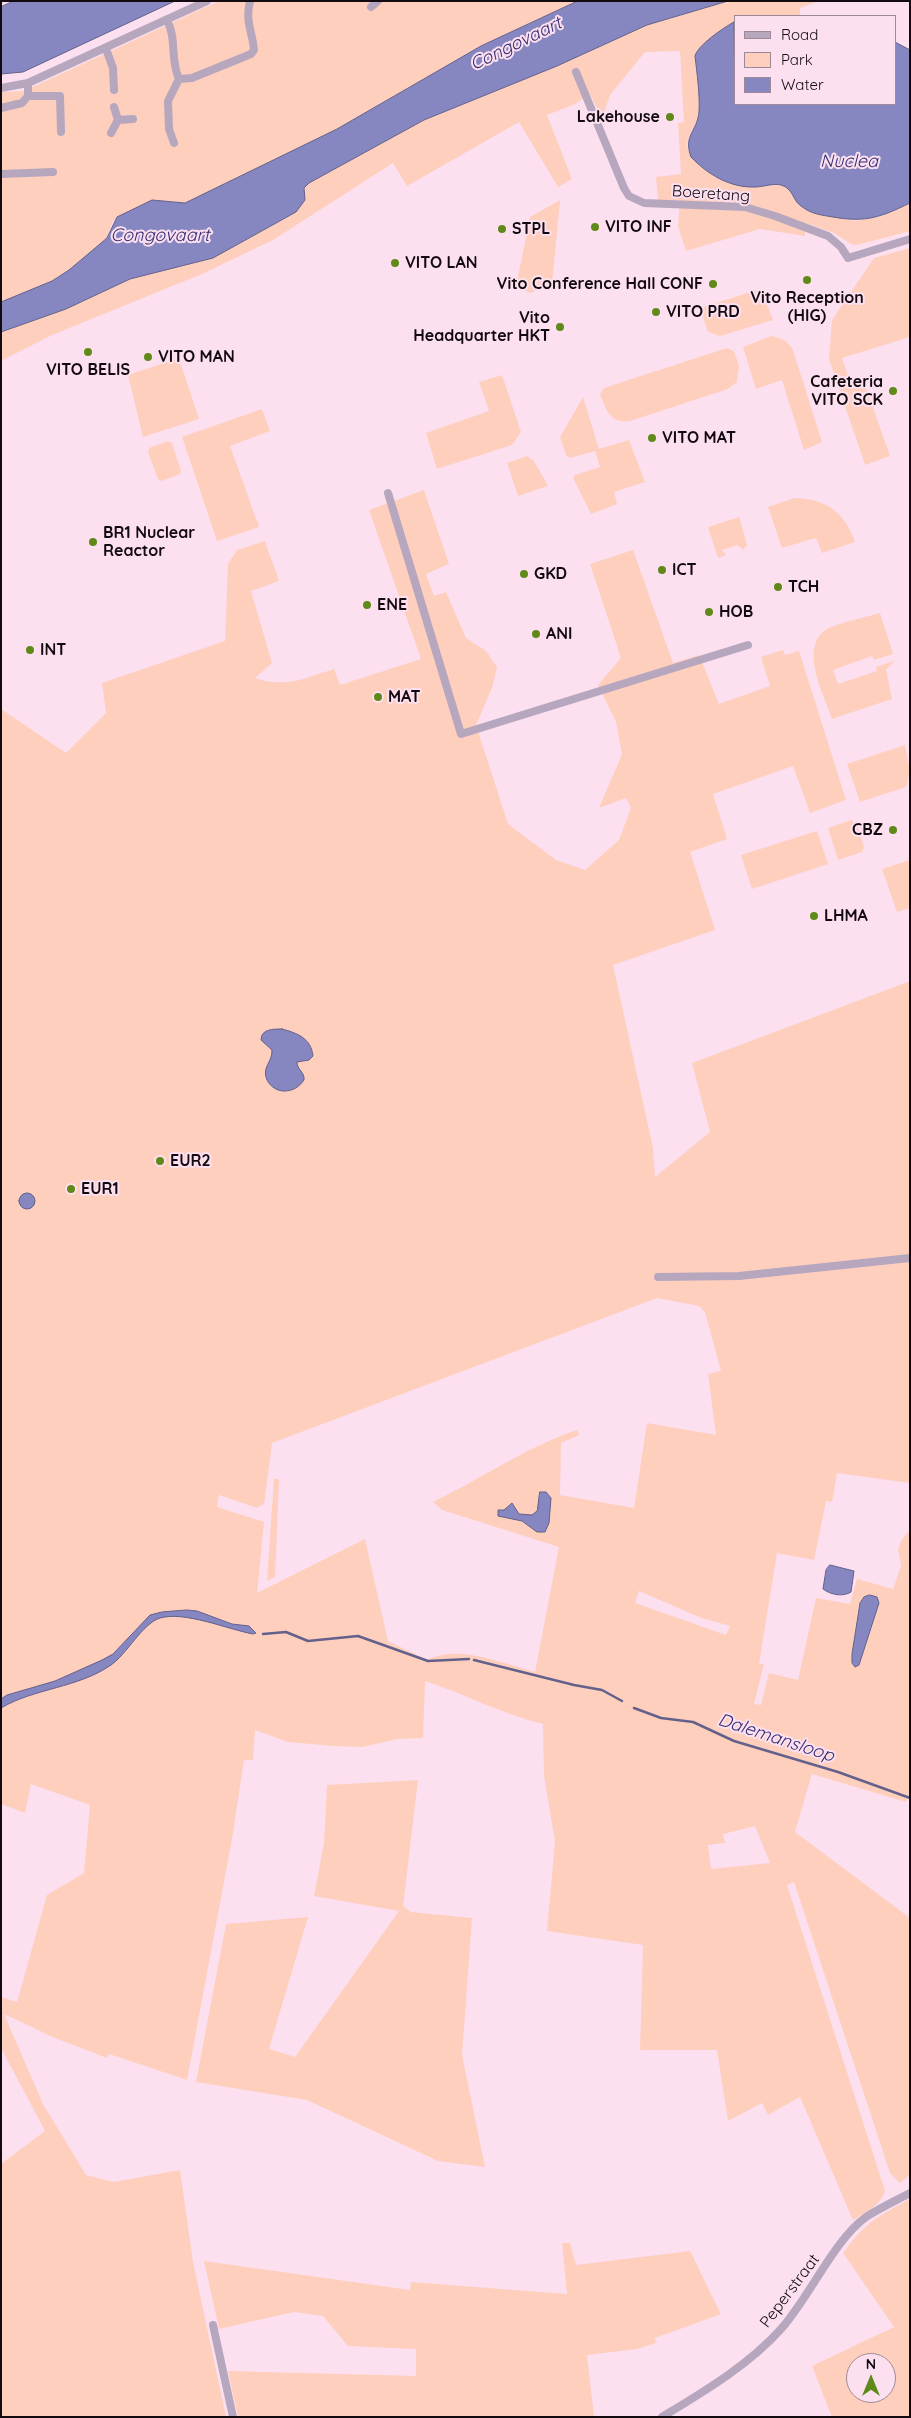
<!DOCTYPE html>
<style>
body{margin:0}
#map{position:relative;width:911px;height:2418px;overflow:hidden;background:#fce0f0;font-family:Quicksand,sans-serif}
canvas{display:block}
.frame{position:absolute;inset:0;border:2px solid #120a0f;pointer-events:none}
.legend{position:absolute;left:734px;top:15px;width:162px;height:90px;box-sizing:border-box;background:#fce0f0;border:1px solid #9e8a96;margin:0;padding:6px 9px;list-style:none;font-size:15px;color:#120a0f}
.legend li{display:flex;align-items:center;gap:10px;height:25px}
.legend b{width:25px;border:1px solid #9e8a96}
.north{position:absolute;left:846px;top:2353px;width:50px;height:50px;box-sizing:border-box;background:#fce0f0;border:1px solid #9e8a96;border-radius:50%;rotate:0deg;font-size:14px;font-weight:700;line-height:20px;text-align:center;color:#120a0f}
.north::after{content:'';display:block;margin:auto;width:18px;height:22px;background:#5f8a19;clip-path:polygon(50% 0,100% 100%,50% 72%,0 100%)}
</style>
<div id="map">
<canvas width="911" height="2418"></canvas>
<div class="frame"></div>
<ul class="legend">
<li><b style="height:6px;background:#b6a7bf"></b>Road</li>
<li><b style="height:14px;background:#ffcfbe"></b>Park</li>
<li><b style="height:14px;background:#8686c0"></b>Water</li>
</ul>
<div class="north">N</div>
</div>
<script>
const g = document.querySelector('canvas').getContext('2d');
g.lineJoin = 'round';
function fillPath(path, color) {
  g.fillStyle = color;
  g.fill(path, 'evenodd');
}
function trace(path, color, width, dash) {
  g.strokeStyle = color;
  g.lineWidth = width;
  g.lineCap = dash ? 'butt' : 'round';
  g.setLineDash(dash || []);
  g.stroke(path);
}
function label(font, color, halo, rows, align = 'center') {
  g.font = font + ' Quicksand,sans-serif';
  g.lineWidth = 4;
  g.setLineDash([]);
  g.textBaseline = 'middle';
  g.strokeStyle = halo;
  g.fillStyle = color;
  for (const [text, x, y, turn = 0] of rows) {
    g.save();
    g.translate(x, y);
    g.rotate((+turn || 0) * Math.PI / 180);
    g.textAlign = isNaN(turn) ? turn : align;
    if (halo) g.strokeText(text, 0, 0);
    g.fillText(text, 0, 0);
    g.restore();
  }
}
fillPath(new Path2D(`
 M219,1H578L481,46L337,129L185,203L152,200L122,215L113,221L107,238L69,270L52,281L1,302V92L24,91Z
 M728,1H819L800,8V16H735V22C719,29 705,42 695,56C697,74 701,95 699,113C697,126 685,136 688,149C693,172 735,184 755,187C767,188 777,181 789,189C794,192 796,199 799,205L854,221L880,217L910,203V231L857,245L851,244L834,233L806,223L805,236L760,229L686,251L678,226L680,200H658L656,177L681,174L678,123L684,122L680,51L645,52L610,95L602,119L590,94L575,104L547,115L572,179L558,187L519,122L407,186L393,163L273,240L202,274L52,335L1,361V332L66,309L130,279L213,258L296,212L304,188L309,183L424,120L557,66L647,25Z
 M560,200L552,284L530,293L516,287L530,217Z
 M910,248V337L842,358L852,388L865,385L890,456L865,465L829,359L832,320L874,258Z
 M757,290L762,292L773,320L720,336L708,332L700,308Z
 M771,336C782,338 787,340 793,350L822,442L804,450L782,380L756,389L743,347Z
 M727,348L734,351L739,366L737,382L728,389L630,421C610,424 606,410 600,394L604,388Z
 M179,358L199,419L143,437L128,375Z
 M502,375L521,432L512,445L437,469L426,433L489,411L479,382Z
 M583,397L599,449L629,440L645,482L614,492L617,504L591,514L573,478L575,475L600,467L595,451L570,458L566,455L560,437Z
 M262,409L270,431L230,446L259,527L217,541L182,437Z
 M168,441L172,443L181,471L180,474L162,481L158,479L148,452L149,448Z
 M527,456L534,461L548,486L518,496L507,463Z
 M424,490L449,564L426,574L434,596L446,592L466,638L486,651L497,667L492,688L476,725L508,824L556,860L585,870L619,840L631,808L626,798L599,808L622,754L616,722L598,685L621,658L590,564L633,550L673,663L699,655L719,704L770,686L761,657L783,650L785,655L799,651L846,800L810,813L793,766L713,794L727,839L690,852L715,930L613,965L653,1148L655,1177L710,1132L692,1063L910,981V1483L837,1473L832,1502L826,1501L814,1560L777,1553L759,1664H764L754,1704L761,1705L769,1673L798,1680L816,1598L850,1604L857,1579L893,1589L901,1566L898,1549L901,1541L910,1530V1794L906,1802L812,1774L795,1832L910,1918V2175L900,2183L890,2173L794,1882L787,1885L885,2191C880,2206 866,2212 853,2220L800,2097L768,2115L762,2103L728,2121L717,2050H640L643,1945L547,1931L555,1841L544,1776L543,1724C502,1714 465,1694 425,1681L423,1738L398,1739L362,1747L333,1746L288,1742L255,1730L253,1760H244L232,1839L187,2080L109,2054L107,2058L55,2038L4,2014L43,2104L86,2175L114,2182L180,2170L193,2262L226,2417H1V2164L45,2131L1,2048V1997L17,2002L47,1895L84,1873L90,1805L31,1784L25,1813L1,1804V709L66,753L106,713L102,683L225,641L228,564L237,550L265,541L279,581L251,591L272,663L255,678C285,689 305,678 334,669L340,685L421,659L369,510ZM657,1298L699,1306L705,1312L721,1371L708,1374L716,1435L647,1423L634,1508L560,1495L561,1443L579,1435L577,1430C526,1447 481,1479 433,1502L442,1510L559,1547L535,1672C500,1663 460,1644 427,1660L388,1641L365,1539L257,1593L264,1522L217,1507L219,1495L257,1508L264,1504L272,1443ZM639,1591L699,1617L730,1626L726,1635L635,1603ZM755,1826L770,1863L711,1869L708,1845L725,1843L723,1834Z
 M795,498C826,499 845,512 855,542L822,553L816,538L782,548L768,507Z
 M739,517L747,545L743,550L738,545L722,550L726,555L718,558L708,527Z
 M880,613L893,654L874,660L872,656L833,670L838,684L877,671L876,667L894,661L886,670L892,699L832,719C824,694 798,647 827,629C838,623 867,617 880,613Z
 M905,745L910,771L906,787L860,802L847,764Z
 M851,820L857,824L864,847L862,852L838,860L828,828Z
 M817,831L828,864L752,889L741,855Z
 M910,860V908L897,912L882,869Z
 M274,1479H279L275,1577L267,1581Z
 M418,1780L403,1906L411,1912L472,1918L462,2055L485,2167L438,2161L307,2100L196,2082L226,1924L308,1917L269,2049L295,2057L399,1911L314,1896L324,1843L327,1785Z
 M910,2199V2417H832L812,2366L894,2327L843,2253C865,2223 878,2216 910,2199ZM856,2363H886V2393H856Z
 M562,2243H570L576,2265L690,2251L721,2314L655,2338L656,2343L637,2349L587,2355L594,2417H238L228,2371L416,2376V2349L348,2346L323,2316L294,2312L219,2329L204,2261L410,2290L411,2282L567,2294Z`), '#ffcfbe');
const water = new Path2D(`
 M14,1H175L23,72L1,74V7Z
 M578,1H728L647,25L557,66L424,120L309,183L304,188L305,200L296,212L213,258L130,279L66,309L1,332V302L52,281L69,270L107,238L117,217L152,200L185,203L337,129L481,46Z
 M734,22L735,104H895V42L910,50V203C881,217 866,223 833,217C821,215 811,214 801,206C792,200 794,189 781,185C772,183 764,187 755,187C730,188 707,174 691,157C683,135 697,132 699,112C700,94 697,74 695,56C698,45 723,28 734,22Z
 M282,1029C297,1033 311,1038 313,1056L309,1060L297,1062C297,1070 305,1072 304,1080C299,1087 293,1091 284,1091C273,1091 263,1080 266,1069C268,1062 272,1059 272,1050L261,1040C261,1029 273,1029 282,1029Z
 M19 1201a8 8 0 1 1 16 0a8 8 0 1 1-16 0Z
 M540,1492H546L551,1498L549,1523L545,1532H537L522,1521L498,1516V1510H504L512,1503L519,1514L532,1515L537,1511Z
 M830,1565L854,1571L851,1592C843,1597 831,1595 823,1589L826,1570Z
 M870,1595L877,1597L879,1603L859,1665L855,1667L852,1663V1654L860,1603L864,1597Z
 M187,1610L197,1611L232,1624L249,1626L256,1633L253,1634C227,1629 185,1611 160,1618C142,1624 127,1654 111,1665C78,1688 35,1688 1,1708V1699L7,1695L55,1681L102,1660L113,1654L150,1615L162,1612Z`);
fillPath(water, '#8686c0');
trace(water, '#63618b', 1);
trace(new Path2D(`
 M263,1634L286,1632L308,1641L358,1636L428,1661L469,1659
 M474,1660L574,1685L602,1690L622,1701
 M634,1708L661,1718L693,1722L734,1741L838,1772L910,1798`), '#63618b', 2.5);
trace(new Path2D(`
 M371,7L378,1
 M167,20C177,39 170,60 179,79L168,101L169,129L174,143
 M106,49L113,68L114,90
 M576,72L624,188L629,196L644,203L745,207L775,216L828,236L841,247L848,258L910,239
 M179,79L192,78L251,54L254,50C252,30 245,22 250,1
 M1,88L28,83L207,1
 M28,96H60L61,132
 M114,107L118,120
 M1,108L22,103L28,96V83
 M111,133L118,120L133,119
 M1,174L53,172
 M388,493L461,734L748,645
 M658,1277L739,1276L910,1258
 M213,2325L233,2417
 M662,2417C703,2392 749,2365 781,2329C809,2298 834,2240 866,2217C880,2208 895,2201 910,2193`), '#b6a7bf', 8);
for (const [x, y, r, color] of [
 [670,117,5,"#5f8a19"],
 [595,227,5,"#5f8a19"],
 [502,229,5,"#5f8a19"],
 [395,263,5,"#5f8a19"],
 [807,280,5,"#5f8a19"],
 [713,284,5,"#5f8a19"],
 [656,312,5,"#5f8a19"],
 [560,327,5,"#5f8a19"],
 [88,352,5,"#5f8a19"],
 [148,357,5,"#5f8a19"],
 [893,391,5,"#5f8a19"],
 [652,438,5,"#5f8a19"],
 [93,542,5,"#5f8a19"],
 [662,570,5,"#5f8a19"],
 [524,574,5,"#5f8a19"],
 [778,587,5,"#5f8a19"],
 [367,605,5,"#5f8a19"],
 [709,612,5,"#5f8a19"],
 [536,634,5,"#5f8a19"],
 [30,650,5,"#5f8a19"],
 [378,697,5,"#5f8a19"],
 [893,830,5,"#5f8a19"],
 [814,916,5,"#5f8a19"],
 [160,1161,5,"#5f8a19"],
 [71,1189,5,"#5f8a19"]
]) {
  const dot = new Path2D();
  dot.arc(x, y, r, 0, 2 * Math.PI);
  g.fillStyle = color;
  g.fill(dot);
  trace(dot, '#fce0f0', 2);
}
label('bold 16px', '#120a0f', '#fce0f0', [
 ["Lakehouse",660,117,"right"],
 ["VITO INF",605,227],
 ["STPL",512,229],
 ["VITO LAN",405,263],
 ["Vito Conference Hall CONF",703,284,"right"],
 ["Vito Reception",807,298,"center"],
 ["(HIG)",807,316,"center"],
 ["VITO PRD",666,312],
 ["Vito",550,318,"right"],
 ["Headquarter HKT",550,336,"right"],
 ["VITO MAN",158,357],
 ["VITO BELIS",88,370,"center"],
 ["Cafeteria",883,382,"right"],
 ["VITO SCK",883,400,"right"],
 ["VITO MAT",662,438],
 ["BR1 Nuclear",103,533],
 ["Reactor",103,551],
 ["ICT",672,570],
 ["GKD",534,574],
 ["TCH",788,587],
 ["ENE",377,605],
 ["HOB",719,612],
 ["ANI",546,634],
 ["INT",40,650],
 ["MAT",388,697],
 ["CBZ",883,830,"right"],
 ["LHMA",824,916],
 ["EUR2",170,1161],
 ["EUR1",81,1189]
], 'left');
label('16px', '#120a0f', '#fce0f0', [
 ["Boeretang",711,194,4],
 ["Peperstraat",790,2291,-53]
]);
label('italic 18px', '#342d72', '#fce0f0', [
 ["Congovaart",516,44,-26],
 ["Nuclea",849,162],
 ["Congovaart",160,236],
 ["Dalemansloop",776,1738,18]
]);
</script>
